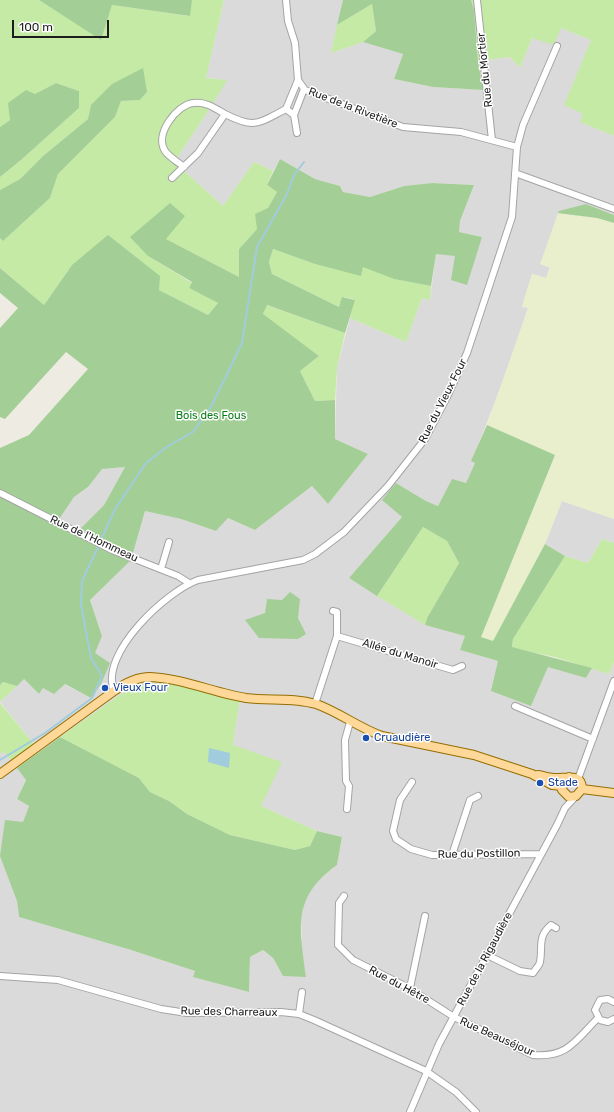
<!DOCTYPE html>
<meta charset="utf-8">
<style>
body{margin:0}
#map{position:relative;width:614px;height:1112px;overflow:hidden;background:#eeebe2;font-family:Rubik,sans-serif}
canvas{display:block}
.scale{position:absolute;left:12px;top:20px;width:97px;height:18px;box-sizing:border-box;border:2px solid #1d1d1d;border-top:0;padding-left:5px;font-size:12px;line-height:14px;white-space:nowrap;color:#1d1d1d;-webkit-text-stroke:3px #fff;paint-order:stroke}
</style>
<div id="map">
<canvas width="614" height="1112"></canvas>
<div class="scale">100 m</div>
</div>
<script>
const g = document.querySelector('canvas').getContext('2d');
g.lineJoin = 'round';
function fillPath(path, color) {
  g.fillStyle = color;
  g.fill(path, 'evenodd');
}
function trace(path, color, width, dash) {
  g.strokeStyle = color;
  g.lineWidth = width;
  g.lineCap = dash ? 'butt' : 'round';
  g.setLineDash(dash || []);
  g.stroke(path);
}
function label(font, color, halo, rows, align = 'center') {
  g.font = font + ' Rubik,sans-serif';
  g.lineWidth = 3;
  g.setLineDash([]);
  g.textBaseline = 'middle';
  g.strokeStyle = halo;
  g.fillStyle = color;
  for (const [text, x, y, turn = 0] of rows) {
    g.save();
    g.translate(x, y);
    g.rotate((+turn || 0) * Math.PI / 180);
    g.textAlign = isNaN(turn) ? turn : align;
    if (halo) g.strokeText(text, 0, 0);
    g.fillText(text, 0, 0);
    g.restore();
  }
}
fillPath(new Path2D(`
 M224,0H343L331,53L363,42L403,54L394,79L433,87L483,90L478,61L510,57L520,68L532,38L561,28L591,40L565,105L583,114L581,122L614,136V215L586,204L540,264L550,267L546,278L532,274L522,307L528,308L506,373L472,461L475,463L466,484L452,480L438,506L426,501L396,483L402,517L349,578L425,625L466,636L460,650L498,661L531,706L548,666L586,678L592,668L609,674L614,662V1112H0V754L4,752L26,779L17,799L29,806L23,822L17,902L19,917L131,950L195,971L194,977L249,992L250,957L263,950L273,958L283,976L302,939L301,919L304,902L314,884L337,865L342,837L317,831L261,806L233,745L240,699L138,685L118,696L40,751L0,702L24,679L39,694L43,687L54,694L64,684L91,698L94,653L102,636L90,600L129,561L110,553L55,525L58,518L74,497L88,487L101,469L125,467L104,505L80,529L116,547L133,553L145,511L181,519L216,531L228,518L255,530L312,486L328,504L368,454L335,439L337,368L350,318L406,342L422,298L430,300L436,253L456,256L482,237L458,232L460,221L474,185L432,183L404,186L370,197L343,192L340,186L315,179L280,159L273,171L254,162L223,206L174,162L209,110L226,80L206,78Z
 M562,501L614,519V543L602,539L588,563L565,556L545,544Z`), '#dbdada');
fillPath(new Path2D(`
 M558,213L597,218L614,223V519L562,501L545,544L493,642L481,637L555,455L487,425L528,308L522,306L532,274L546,278L550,268L540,264Z`), '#e9eecd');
fillPath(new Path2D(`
 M0,0H39L101,39L112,5L189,16L192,0H224L206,78L227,80L209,110L174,162L223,206L254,162L273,171L267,185L277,192L257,229L239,249V277L166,239L148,256L192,283L189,288L218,303L208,315L159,290L72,265L44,305L0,268V238L3,241L50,198L58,174L115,117L121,101L140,100L147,92L91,105L88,119L43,156L20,179L0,190V177L21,160L79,108V91L56,83L35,94L10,120L0,127Z
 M471,0H614V136L580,122L583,114L564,105L591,40L561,28L554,45L532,38L520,68L510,57L478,61L474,10Z
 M372,4L376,31L363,42L331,53L337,25Z
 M273,249L315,264L361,275L363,266L394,279L431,286L430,300L422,298L406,342L350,318L354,299L343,297L339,307L272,274L269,262Z
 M266,305L345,333L337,368L335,400L315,401L300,371L319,356L263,315Z
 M423,527L447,541L459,563L427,618L425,625L377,596Z
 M602,539L614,543V662L609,674L555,657L512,648L513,639L565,556L588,563Z
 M3,682L17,686L0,702V685Z
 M165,683L240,699L233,745L282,762L261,806L317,831L310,846L295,850L230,835L187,814L169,801L150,792L139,778L60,737L118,696L138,685Z
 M0,703L40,751L17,768L4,752L0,754Z`), '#c4eaa6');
fillPath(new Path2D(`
 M39,0H192L190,16L112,5L101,40Z
 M343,0H471L474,10L478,61L483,90L433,87L394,79L403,54L363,42L376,31L372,4L337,25Z
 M143,68L147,92L140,100L121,101L115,117L58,174L50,198L3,241L0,238V190L20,179L43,156L88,119L91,105L112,84Z
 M56,83L79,91V108L21,160L0,177V127L10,120L8,103L26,90L35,94Z
 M280,159L315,179L340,186L343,192L370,197L404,186L432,183L474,185L460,221L459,232L482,237L467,285L451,280L455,256L436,254L431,286L394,279L363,267L361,276L315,264L273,249L269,262L272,274L339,307L342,297L355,300L345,333L267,305L263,314L319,356L300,371L315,401L335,400V439L368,454L328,504L312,486L255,530L228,518L216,531L181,519L145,511L133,553L80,529L104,505L125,467L102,469L88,487L74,497L55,525L110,553L130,561L90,600L102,636L95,653L110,663L101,684L91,698L65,684L54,694L43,688L39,694L24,679L17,686L3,682L0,685V448L29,435L88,369L66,352L5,419L0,417V328L18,308L0,293V268L44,305L72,265L108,235L160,276L159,290L208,315L218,303L189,288L192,282L148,256L130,237L170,203L185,216L166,239L239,277V249L257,229L255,214L268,208L277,192L267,185Z
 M586,204L614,215V223L597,218L558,213L559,211Z
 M487,425L555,455L481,637L493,641L545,544L565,556L513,639L512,647L592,668L586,678L548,667L531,706L491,691L498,661L460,650L465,636L425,625L427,618L459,563L447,541L423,527L377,596L349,578L402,517L382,500L396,483L426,501L438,506L452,479L466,483L475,463L471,461Z
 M290,592L300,599L298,618L306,634L298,639L259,638L245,620L265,613L267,599L282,600Z
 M60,737L139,778L150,792L169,801L187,814L230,835L295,850L310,846L317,831L342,837L337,865C291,898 300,927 306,977L283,976L273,958L263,950L250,957L249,992L193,977L195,971L131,950L19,917L17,901L0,856L5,820L23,822L29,806L17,799L26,780L17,768Z`), '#a3cf96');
fillPath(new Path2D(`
 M209,748L230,753L229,768L208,762Z`), '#a1ccdd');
trace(new Path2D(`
 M101,540L115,509L146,463L168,446L193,432L212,405L242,343L257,247L287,194L294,175L304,162
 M0,760L45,733L92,698L102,676L91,658L81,605L82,581L99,545`), '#a1ccdd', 2);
const minor = new Path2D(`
 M286,0L288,21L295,43L298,80L305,90L403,127L461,132L517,147
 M477,0L492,140
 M286,109L294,115L297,133
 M294,115L304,89
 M184,167C178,162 169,157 165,151C154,134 177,105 193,103C205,101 215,108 225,114
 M515,173L614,209
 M172,178L198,153L225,114C255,129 257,124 286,109L298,80
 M0,493L112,550L178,576L189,583
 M161,569L169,542
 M333,611L337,612V636
 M114,691C99,653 167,591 198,580L303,560L315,554L344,532L388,486L425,439L447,397L467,353L512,217L517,147L523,125L557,46
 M315,704L337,636L453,670L462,666
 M515,706L593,739
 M578,779L614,681
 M412,782L400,800L393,831L396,839L411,849L432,855L541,854
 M347,809L349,786L346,781L345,740L350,722
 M452,855L470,800L478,796
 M344,896L339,903L338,945L353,960L407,987L454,1017L533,1055C568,1058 576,1040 598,1018
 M487,955L520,971L533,973C535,970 539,966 540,962C543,946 537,937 551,925L556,928
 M0,976L58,980L161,1009L187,1013L281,1012L299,1014L314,1020L426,1071L456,1092L476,1112
 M410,988L425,916
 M614,1002L608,999L600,1000L595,1010L600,1020L608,1022L614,1019
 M299,1014L302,992
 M410,1112L439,1044L557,825L565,808L576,796`);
const major = new Path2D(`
 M0,774L114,691C125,683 136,677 150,677C181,678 215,693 246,698C269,701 293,697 316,704C339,712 359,728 382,736L474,755L532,774L552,785L562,786
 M538,775C544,776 549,778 554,778C565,779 582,772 582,789L576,796L569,797L562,790L564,781L569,777
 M582,789L614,793`);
trace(minor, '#a4a4a4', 8);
trace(major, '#956d00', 10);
trace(minor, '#fff', 6);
trace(major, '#fdd898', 8);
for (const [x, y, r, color] of [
 [105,688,4,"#1a4fb4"],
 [366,738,4,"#1a4fb4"],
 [540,783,4,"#1a4fb4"]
]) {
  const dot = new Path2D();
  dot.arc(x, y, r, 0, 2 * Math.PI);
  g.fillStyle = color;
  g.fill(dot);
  trace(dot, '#fff', 1.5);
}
label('11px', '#1d1d1d', '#fff', [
 ["Rue du Mortier",485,70,-96],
 ["Rue de la Rivetière",353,108,21],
 ["Rue du Vieux Four",443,401,-63],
 ["Rue de l'Hommeau",94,539,25],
 ["Allée du Manoir",400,654,17],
 ["Rue du Postillon",479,854,-1],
 ["Rue de la Rigaudière",485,959,-62],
 ["Rue du Hêtre",399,985,28],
 ["Rue des Charreaux",229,1012,1],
 ["Rue Beauséjour",497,1037,24]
]);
label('11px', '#097c19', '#fff', [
 ["Bois des Fous",211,416]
]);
label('11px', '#164399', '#fff', [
 ["Vieux Four",113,688],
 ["Cruaudière",374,738],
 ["Stade",548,783]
], 'left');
</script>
